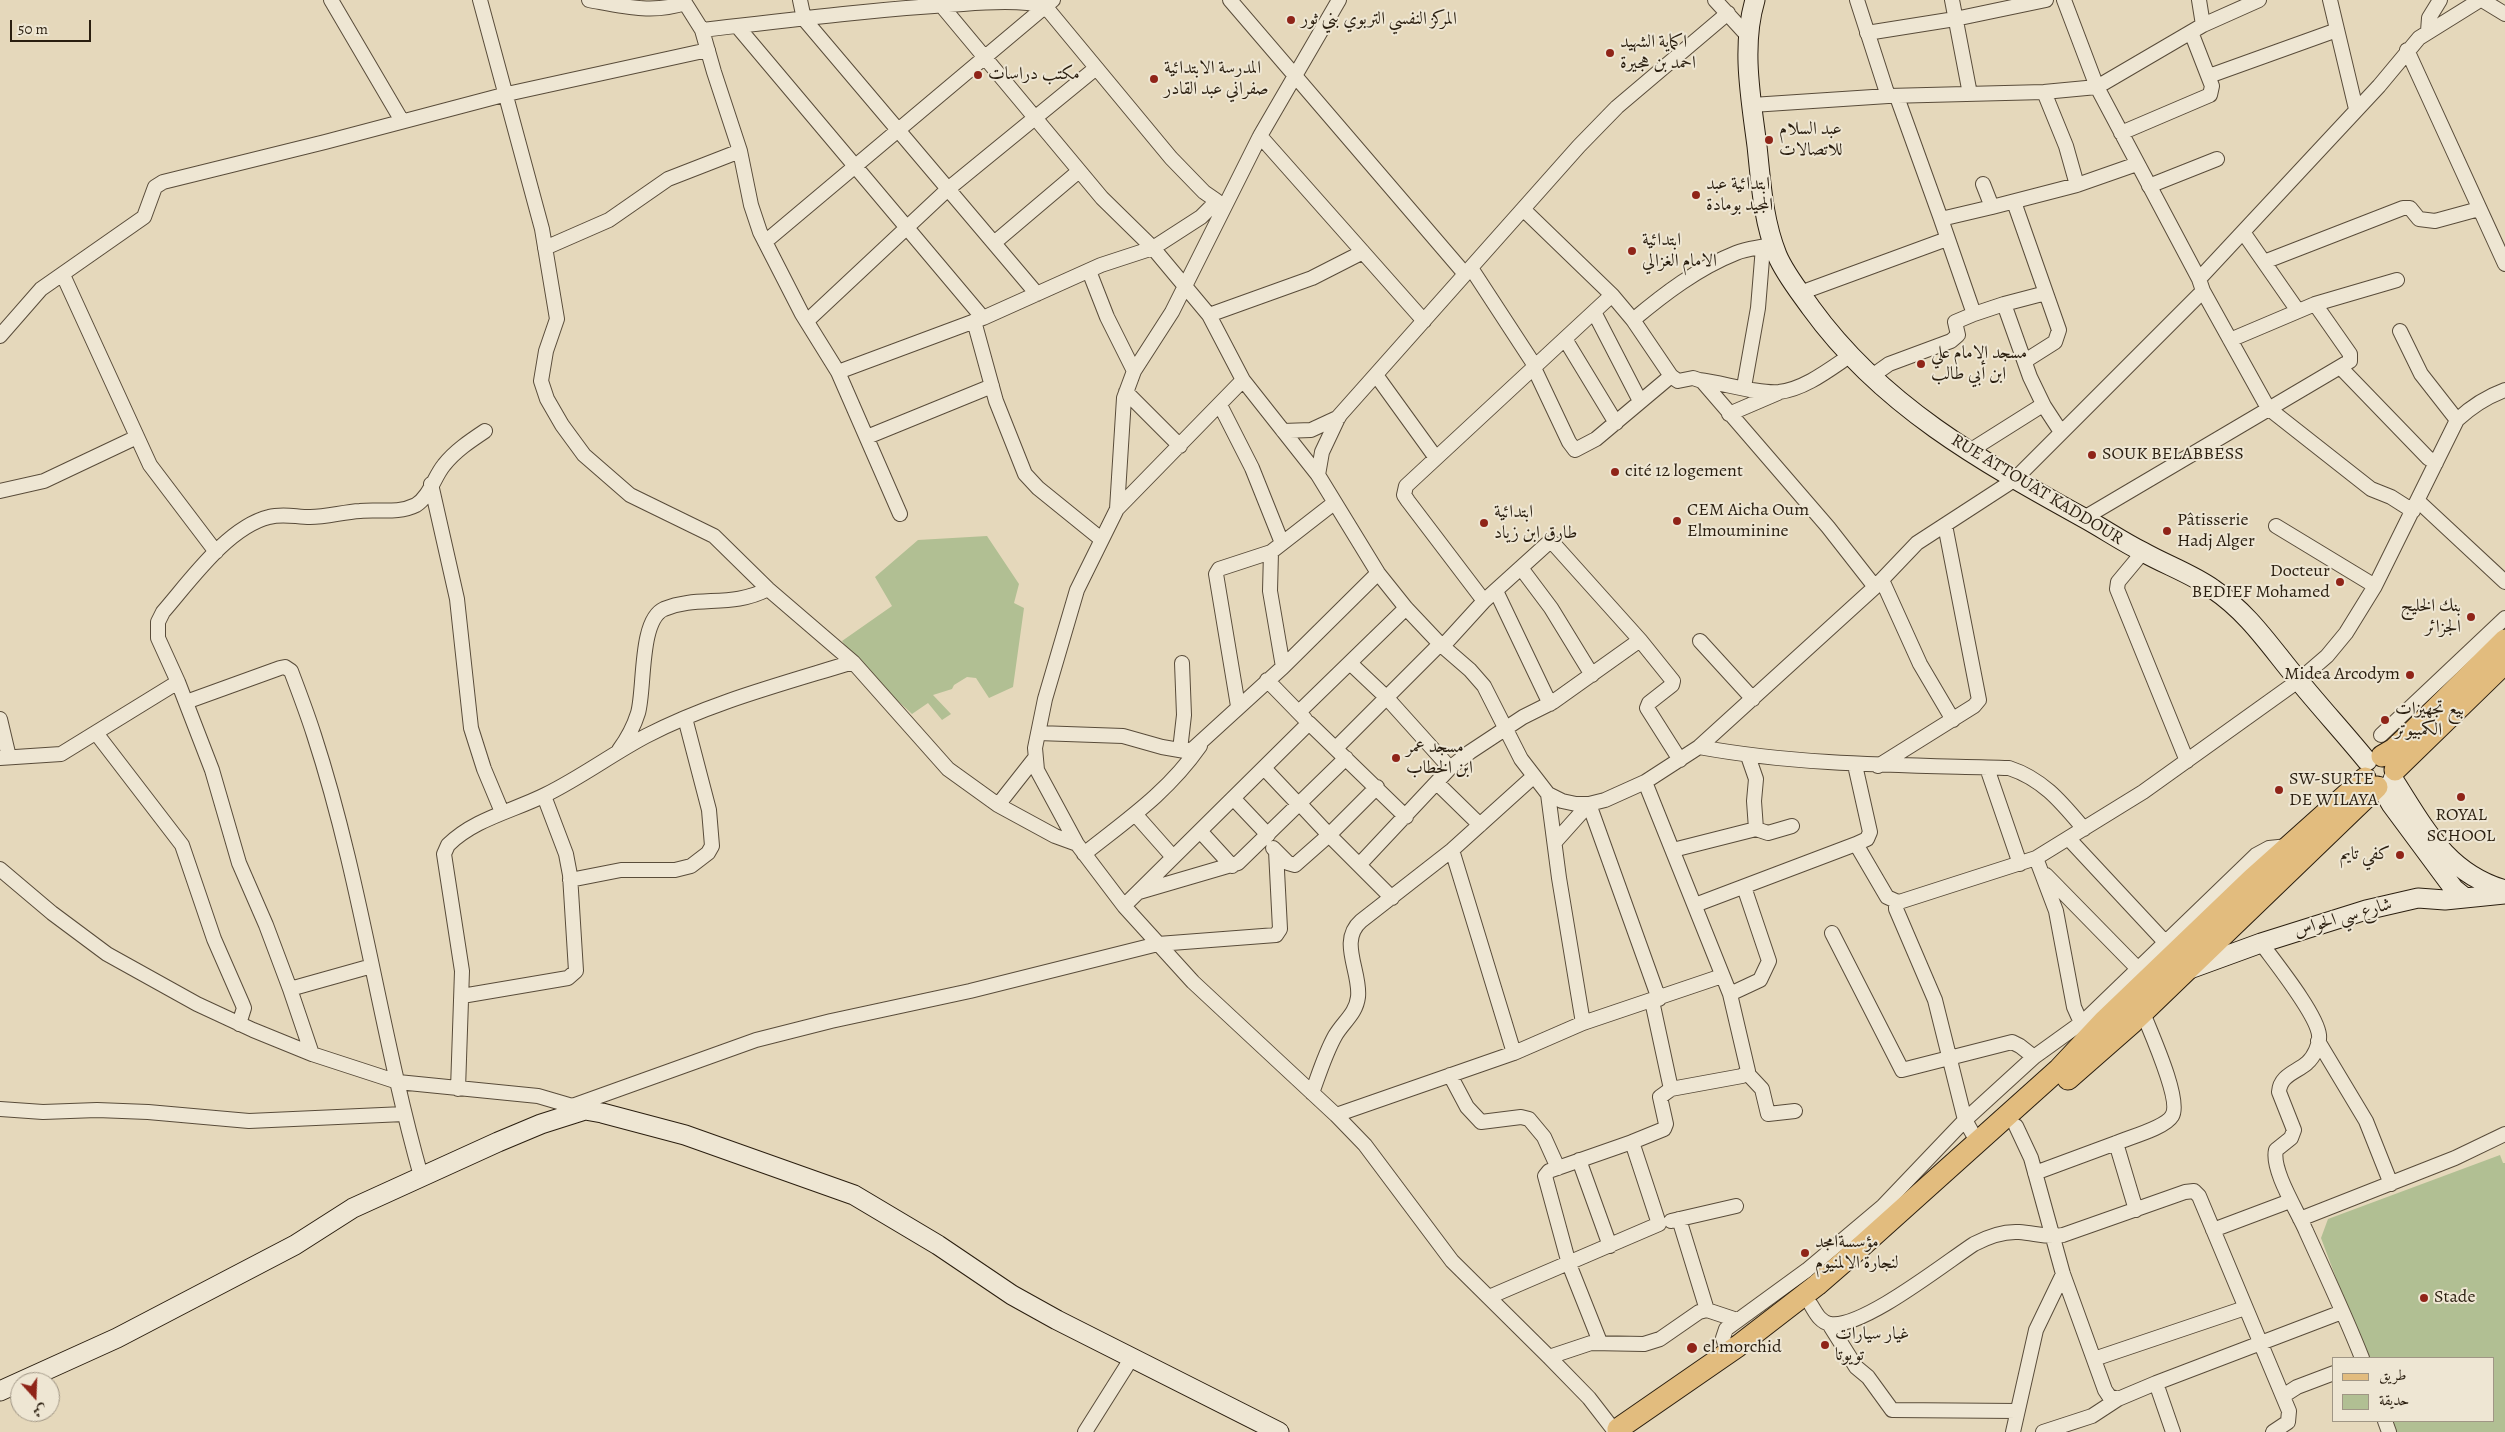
<!DOCTYPE html>
<meta charset="utf-8">
<style>
body{margin:0}
#map{position:relative;width:2505px;height:1432px;overflow:hidden;background:#e5d8bb;font-family:Alegreya,Amiri,serif}
canvas{display:block}
.legend{position:absolute;left:2332px;top:1357px;width:162px;height:65px;box-sizing:border-box;background:#eee6d3;border:1px solid #a09685;margin:0;padding:6px 9px;list-style:none;font-size:15px;color:#2a1e0f}
.legend li{display:flex;align-items:center;gap:10px;height:25px}
.legend b{width:25px;border:1px solid #a09685}
.north{position:absolute;left:10px;top:1372px;width:50px;height:50px;box-sizing:border-box;background:#eee6d3;border:1px solid #a09685;border-radius:50%;rotate:160deg;font-size:14px;font-weight:700;line-height:20px;text-align:center;color:#2a1e0f}
.north::after{content:'';display:block;margin:auto;width:18px;height:22px;background:#8f2418;clip-path:polygon(50% 0,100% 100%,50% 72%,0 100%)}
.scale{position:absolute;left:10px;top:20px;width:81px;height:22px;box-sizing:border-box;border:2px solid #2a1e0f;border-top:0;padding-left:6px;font-size:15px;line-height:18px;white-space:nowrap;color:#2a1e0f;-webkit-text-stroke:4px #eee6d3;paint-order:stroke}
</style>
<div id="map">
<canvas width="2505" height="1432"></canvas>
<ul class="legend">
<li><b style="height:6px;background:#e2bc7e"></b>طريق</li>
<li><b style="height:14px;background:#b1bf93"></b>حديقة</li>
</ul>
<div class="north">ش</div>
<div class="scale">50 m</div>
</div>
<script>
const g = document.querySelector('canvas').getContext('2d');
g.lineJoin = 'round';
function fillPath(path, color) {
  g.fillStyle = color;
  g.fill(path, 'evenodd');
}
function trace(path, color, width, dash) {
  g.strokeStyle = color;
  g.lineWidth = width;
  g.lineCap = dash ? 'butt' : 'round';
  g.setLineDash(dash || []);
  g.stroke(path);
}
function label(font, color, halo, rows, align = 'center') {
  g.font = font + ' Alegreya,Amiri,serif';
  g.lineWidth = 4;
  g.setLineDash([]);
  g.textBaseline = 'middle';
  g.strokeStyle = halo;
  g.fillStyle = color;
  for (const [text, x, y, turn = 0] of rows) {
    g.save();
    g.translate(x, y);
    g.rotate((+turn || 0) * Math.PI / 180);
    g.textAlign = isNaN(turn) ? turn : align;
    if (halo) g.strokeText(text, 0, 0);
    g.fillText(text, 0, 0);
    g.restore();
  }
}
fillPath(new Path2D(`
 M987,536L1019,584L1014,603L1024,608L1013,687L989,698L976,678L967,677L954,685L952,689L933,695L951,714L942,720L928,703L912,714C897,699 881,689 871,671L863,669L842,641L892,606L875,577L918,540Z
 M2500,1155L2503,1163H2505V1432H2394L2390,1421H2494V1358H2366L2321,1238L2328,1219Z`), '#b1bf93');
const street = new Path2D(`
 M331,0L402,121
 M480,0L542,229L557,319L546,351L541,381L547,399L562,425L584,455L630,495L714,536L768,589L853,662L948,769L998,805L1055,836L1077,844
 M589,0C622,6 652,14 685,3L702,30L714,72L740,151L751,205L760,232L802,314L838,372L900,514
 M800,0L804,19L1037,294
 M1230,0L1465,274
 M1339,0L1260,136L1172,312L1134,371L1124,398L1117,509L1077,590L1045,699L1035,748L1037,770L1077,844L1124,906L1193,982L1336,1115L1365,1145L1452,1261L1549,1357L1589,1398L1613,1429
 M1715,0L1747,35
 M1857,0L1888,96
 M1952,0L1970,94
 M2064,0L2097,87L2199,279L2203,291L2268,408L2371,489L2391,497L2413,511
 M2199,0L2203,25
 M2330,0L2356,109
 M2482,0L2505,14
 M941,5L1102,198L1153,248L1209,315L1243,380L1318,475L1378,573L1406,608L1440,644L1470,670L1484,686L1521,759L1548,794L1562,801L1576,804H1589L1605,800L1645,782L1699,747L1875,587L1917,543L2014,480L2203,291
 M737,26L983,318
 M702,30C789,20 876,9 963,4C988,2 1023,0 1045,6L1171,158L1204,192L1217,201L1201,217L1153,248L1101,265L983,318L838,372
 M2428,31L2429,18L2440,0
 M1867,33L1955,19L2046,0
 M2407,50L2505,264
 M2209,76L2337,30
 M1897,97L1941,219L1992,207L1983,184
 M1752,105L1888,96L2044,92L2097,87L2203,25L2259,0
 M2121,133L2210,95L2212,86L2191,32
 M1260,136L1424,321
 M2077,185L2137,164
 M2149,186L2217,159
 M2014,202L2059,330L2055,342L2025,361
 M1992,207L2077,185L2066,146L2044,92
 M1523,209L1612,295L1633,320L1671,376L1678,381L1693,378L1702,381L1828,527L1875,587
 M2243,232L2298,311
 M765,242L1053,0
 M994,243L1079,171
 M545,248L609,220L668,179L740,151
 M2264,262L2403,208H2410L2419,219L2435,221L2479,209
 M1471,268L1535,366
 M1089,271L1107,317L1134,371
 M63,275L150,465L216,552
 M2199,279L2379,86L2419,38L2480,0
 M1800,293L1947,239
 M2004,304L2046,293
 M1594,312L1640,401
 M1974,314L2004,304L2030,377L2044,406
 M1209,315L1312,278L1363,252
 M1633,320C1664,294 1698,268 1736,253C1748,248 1761,248 1774,244
 M807,321L948,189L1096,68
 M974,321L996,401L1025,474L1038,488L1101,539
 M2400,331L2421,374L2457,420
 M0,336L41,289L144,217L155,187L163,182L325,142L507,94L708,50
 M1565,339L1616,423
 M2230,340L2315,304L2397,280
 M2340,367L2428,458L2436,463
 M1534,368L1569,442L1575,450L1596,439L1671,376
 M1376,375L1436,458
 M1872,376L1889,364L1951,341L1958,335L1955,322L1974,314L1941,219
 M1699,380C1724,383 1756,394 1779,392C1805,389 1830,369 1851,355
 M1744,387L1758,308L1763,247
 M1126,392L1180,446
 M1220,405L1252,468L1282,543
 M1729,414L1778,393
 M1283,431L1311,430L1339,417
 M867,437L992,386
 M1968,452L2041,406H2044L2061,432
 M1318,475L1322,452L1339,416L1579,146L1617,107L1728,13
 M431,484L457,599L471,728L484,769L502,812
 M0,491L44,481L137,437
 M2418,501L2505,582
 M1117,509L1243,380
 M2084,518L2350,361V354L2315,304
 M2276,526L2375,586
 M2143,552L2118,582L2117,589L2187,761
 M1521,568L1551,608L1592,675
 M1882,580L1920,664L1953,720
 M1496,591L1550,704
 M1484,601L1408,501L1404,495L1406,486L1612,295
 M1700,641L1753,699
 M1443,646L1484,601L1547,544L1553,543L1640,640L1673,681L1672,685L1649,703L1647,708L1680,760
 M1350,663L1387,698L1450,768
 M1283,667L1378,573
 M1267,680L1305,719
 M186,702L280,668L285,667L291,671C299,692 307,713 314,735C361,879 380,1031 421,1176
 M1238,706L1216,574L1219,569L1271,552L1334,503
 M1299,712L1406,608
 M0,719L9,757
 M96,733L182,845L214,939L242,1003L244,1008L239,1024
 M1038,733L1123,736L1162,747L1185,751L1193,749L1283,667L1270,591L1271,552
 M2381,735L2505,618
 M1699,747C1803,766 1905,765 2009,768C2043,779 2062,803 2084,829
 M1336,748L1440,644
 M619,750C627,739 634,726 638,713C645,689 639,620 664,609C698,595 732,608 768,589
 M1180,750L1184,715L1182,663
 M0,758L61,754L178,682
 M1855,765L1870,832L1867,839L1856,844L1887,897L1898,902
 M1878,766L1974,706L1979,700L1945,525
 M1264,768L1299,805
 M1987,768L2020,864
 M1437,783L1480,825
 M1548,794L1559,878L1583,1023
 M1233,798L1268,835
 M998,805L1035,758
 M1135,814L1173,857
 M1756,829L1768,833L1792,826
 M1200,831L1232,866
 M2069,839L2165,942
 M1555,842L1589,804L1659,999
 M1273,848L1288,863L1295,865L1329,835L1300,804
 M1452,850L1514,1053
 M1673,850L1756,829L1754,801L1756,779L1748,756
 M1084,854C1128,819 1167,793 1200,746
 M2036,858L2056,911L2074,1007L2078,1016L2084,1021
 M1359,865L1329,835L1377,787
 M0,869L52,913L107,954L197,1004L253,1030L312,1054L398,1082L538,1096L579,1108
 M2046,875L2145,976
 M570,880L621,870H675L691,866L708,853L712,846L709,810L685,718
 M1139,892L1238,863L1346,758
 M1392,898L1359,865L1450,768L1470,752L1523,717L1553,702L1640,640
 M1695,905L1856,844
 M1124,906L1309,723L1406,817
 M1832,933L1902,1070L2012,1042L2020,1046L2034,1057
 M2261,943C2274,961 2317,1014 2319,1035C2320,1044 2314,1057 2307,1063C2297,1072 2280,1075 2279,1092L2294,1130L2291,1138L2276,1150C2271,1170 2298,1212 2306,1231C2325,1273 2345,1315 2362,1358
 M290,989L266,925L239,863L212,770L178,682L158,638V622L163,612C190,581 228,527 269,517C283,513 296,517 310,517C327,517 343,512 360,511C378,509 398,514 416,505C430,496 434,477 444,465C455,451 470,441 485,431
 M1730,994L1760,980L1769,961L1744,887
 M462,996L568,978L576,971L570,875L566,854L544,796
 M1652,1001L1671,1089
 M2318,1041L2366,1121L2391,1184
 M312,1054L290,989L372,966
 M1747,1073L1762,1089L1768,1114L1795,1111
 M1450,1075L1467,1107L1481,1122L1521,1117L1529,1119L1544,1137L1558,1168
 M458,1089L462,971L444,854L448,845C474,819 513,811 545,795C580,778 612,754 646,736C712,702 782,684 853,662
 M1312,1093C1319,1074 1325,1054 1335,1036C1343,1022 1356,1014 1358,997C1361,972 1338,941 1361,921L1452,850L1534,776
 M572,1106L756,1040L831,1021L970,991L1158,944L1276,935L1280,929L1276,851
 M0,1109L43,1112L97,1110L148,1112L249,1121L404,1114
 M1336,1115L1514,1053L1583,1023L1722,976
 M2016,1126L2031,1158L2063,1274L2105,1390L2109,1396L2118,1399L2156,1383L2173,1432
 M1978,1143L1965,1120L1935,1000L1896,909V903L2036,858L2143,792L2298,681L2327,656L2346,633L2375,586L2457,420C2472,406 2486,397 2505,390
 M1579,1160L1610,1246
 M2035,1173L2116,1143
 M2136,1210L2116,1143C2130,1137 2165,1128 2172,1116C2182,1101 2150,1031 2143,1013
 M1679,1219L1707,1310
 M2300,1219L2455,1158L2505,1134
 M1671,1221L1736,1206
 M2213,1230L2290,1201
 M1489,1297L1659,1224L1632,1142L1664,1129L1666,1124L1660,1097L1671,1089L1742,1076L1748,1071L1730,994L1645,782
 M1811,1305C1816,1313 1820,1322 1830,1324C1862,1329 1945,1263 1974,1244C1989,1236 2003,1231 2019,1232C2035,1233 2047,1238 2063,1235L2185,1192L2194,1191L2199,1196L2289,1411L2288,1422L2273,1432
 M1829,1324L1856,1367L1868,1377L1892,1410L2017,1411
 M1600,1342L1569,1264L1545,1176L1549,1171L1632,1142
 M1728,1352L1723,1338L1726,1329L1807,1270L1883,1206L1965,1120L2034,1057L2084,1021L2256,855L2269,848L2288,846
 M1549,1357L1591,1343L1644,1344L1660,1339L1699,1312L1707,1310L1737,1320
 M2094,1359L2245,1308
 M2156,1383L2342,1312
 M2283,1396L2297,1387L2334,1373
 M2385,1421L2389,1432
 M1085,1432L1131,1359
 M2013,1432L2036,1330L2063,1274
 M2043,1432L2092,1416L2118,1399`);
const secondary = new Path2D(`
 M1755,0C1741,47 1751,99 1757,146C1761,183 1763,220 1777,255C1785,274 1799,291 1811,308C1882,406 1981,461 2084,518C2104,529 2123,542 2143,552C2166,565 2192,574 2213,589C2250,614 2271,648 2299,681C2321,708 2345,734 2367,761
 M2393,779C2424,827 2446,873 2505,890
 M2381,787L2391,804L2454,889L2464,897
 M2187,970L2261,943L2366,910L2418,898L2445,900L2505,894
 M0,1391L117,1338L295,1245L353,1208L498,1142L541,1124L585,1110L602,1113L685,1135L854,1195L938,1245L1012,1295L1057,1320L1279,1432`);
const primary = new Path2D(`
 M2382,756L2394,749L2410,734L2505,640
 M2395,770L2505,663
 M2068,1079L2133,1022L2377,787
 M1618,1429L1738,1346L1817,1285L1855,1252L2059,1069L2105,1020L2252,879L2365,778`);
trace(street, '#594c3a', 16);
trace(secondary, '#2a1e0f', 21);
trace(primary, '#2a1e0f', 23);
trace(street, '#eee6d3', 14);
trace(secondary, '#eee6d3', 19);
trace(primary, '#e2bc7e', 21);
for (const [x, y, r, color] of [
 [1291,20,5,"#8f2418"],
 [1610,53,5,"#8f2418"],
 [978,75,5,"#8f2418"],
 [1154,79,5,"#8f2418"],
 [1769,140,5,"#8f2418"],
 [1696,195,5,"#8f2418"],
 [1632,251,5,"#8f2418"],
 [1921,364,5,"#8f2418"],
 [2092,455,5,"#8f2418"],
 [1615,472,5,"#8f2418"],
 [1677,521,5,"#8f2418"],
 [1484,523,5,"#8f2418"],
 [2167,531,5,"#8f2418"],
 [2340,582,5,"#8f2418"],
 [2471,617,5,"#8f2418"],
 [2410,675,5,"#8f2418"],
 [2385,720,5,"#8f2418"],
 [1396,758,5,"#8f2418"],
 [2279,790,5,"#8f2418"],
 [2461,797,5,"#8f2418"],
 [2400,855,5,"#8f2418"],
 [1805,1253,5,"#8f2418"],
 [2424,1298,5,"#8f2418"],
 [1825,1345,5,"#8f2418"],
 [1692,1348,6,"#8f2418"]
]) {
  const dot = new Path2D();
  dot.arc(x, y, r, 0, 2 * Math.PI);
  g.fillStyle = color;
  g.fill(dot);
  trace(dot, '#eee6d3', 2);
}
label('18px', '#2a1e0f', '#eee6d3', [
 ["المركز النفسي التربوي بني ثور",1301,20],
 ["اكماية الشهيد",1620,43],
 ["احمد بن هجيرة",1620,64],
 ["المدرسة الابتدائية",1164,69],
 ["صفراني عبد القادر",1164,90],
 ["مكتب دراسات",988,75],
 ["عبد السلام",1779,130],
 ["للاتصالات",1779,151],
 ["ابتدائية عبد",1706,185],
 ["المجيد بومادة",1706,206],
 ["ابتدائية",1642,241],
 ["الامام الغزالي",1642,262],
 ["مسجد الامام علي",1931,354],
 ["ابن أبي طالب",1931,375],
 ["SOUK BELABBESS",2102,455],
 ["cité 12 logement",1625,472],
 ["CEM Aicha Oum",1687,511],
 ["Elmouminine",1687,532],
 ["ابتدائية",1494,513],
 ["طارق ابن زياد",1494,534],
 ["Pâtisserie",2177,521],
 ["Hadj Alger",2177,542],
 ["Docteur",2330,572,"right"],
 ["BEDIEF Mohamed",2330,593,"right"],
 ["بنك الخليج",2461,607,"right"],
 ["الجزائر",2461,628,"right"],
 ["Midea Arcodym",2400,675,"right"],
 ["بيع تجهيزات",2395,710],
 ["الكمبيوتر",2395,731],
 ["مسجد عمر",1406,748],
 ["ابن الخطاب",1406,769],
 ["SW-SURTE",2289,780],
 ["DE WILAYA",2289,801],
 ["ROYAL",2461,816,"center"],
 ["SCHOOL",2461,837,"center"],
 ["كفي تايم",2390,855,"right"],
 ["مؤسسةامجد",1815,1243],
 ["لنجارة الالمنيوم",1815,1264],
 ["Stade",2434,1298],
 ["غيار سيارات",1835,1335],
 ["تويوتا",1835,1356],
 ["el morchid",1703,1348]
], 'left');
label('18px', '#2a1e0f', '#eee6d3', [
 ["RUE ATTOUAT KADDOUR",2037,490,31],
 ["شارع سي الحواس",2343,918,-16]
]);
</script>
